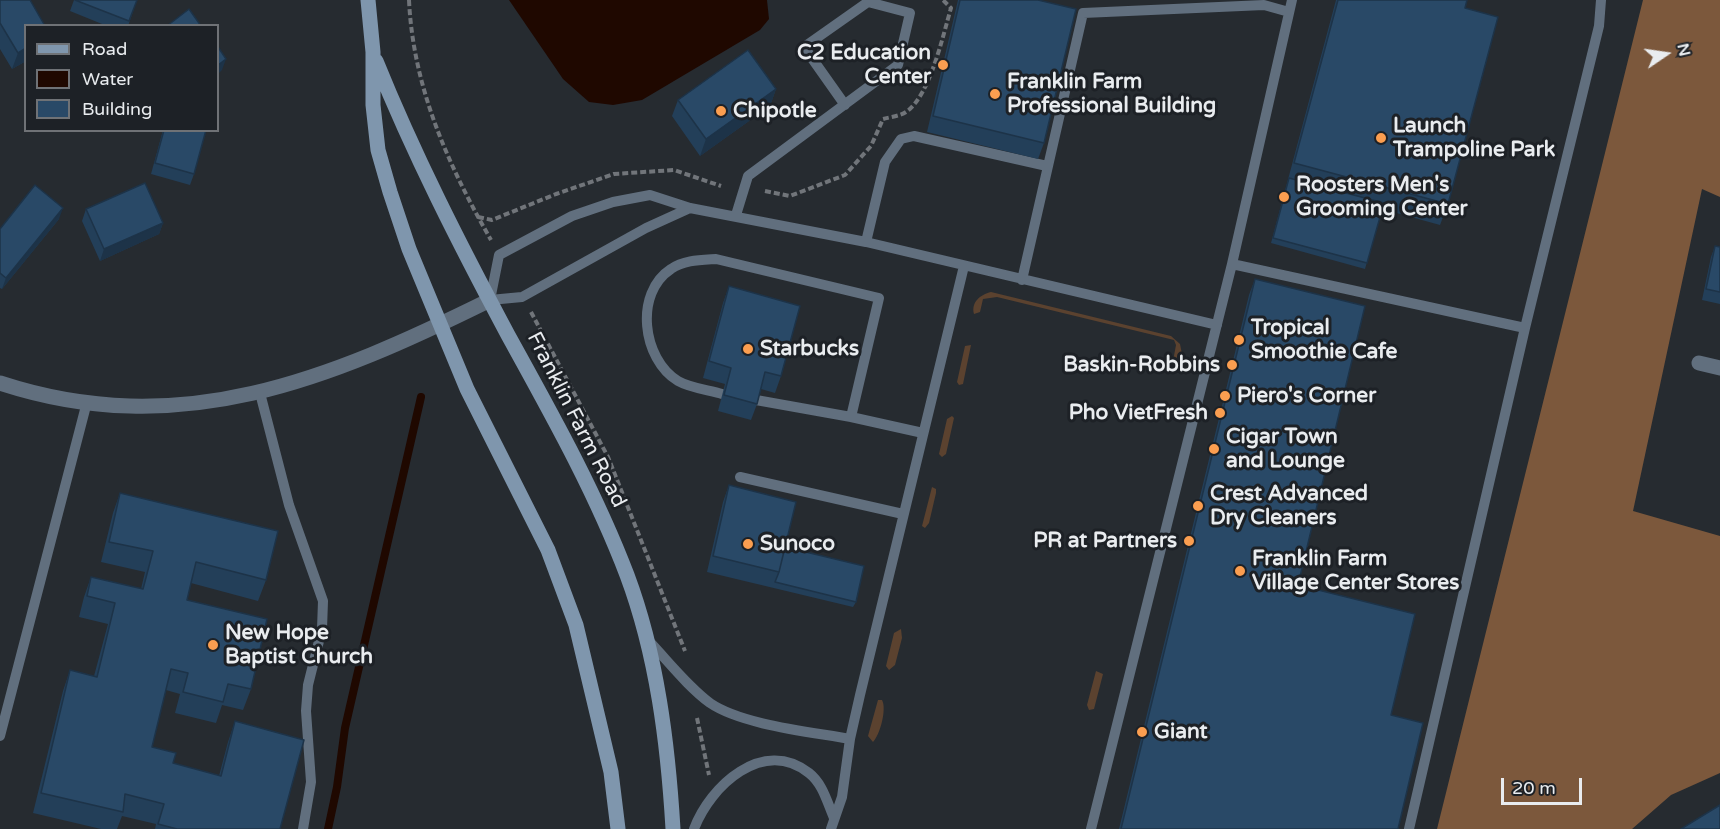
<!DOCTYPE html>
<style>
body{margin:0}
#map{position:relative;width:1720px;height:829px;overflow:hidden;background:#262b30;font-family:"Varela Round",sans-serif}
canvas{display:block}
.legend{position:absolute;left:24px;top:24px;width:195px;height:108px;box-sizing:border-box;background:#1d2126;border:2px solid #6f7276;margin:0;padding:8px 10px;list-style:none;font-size:18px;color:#e9ecef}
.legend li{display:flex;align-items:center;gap:12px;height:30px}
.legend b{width:30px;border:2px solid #6f7276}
.north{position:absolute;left:1636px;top:24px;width:60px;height:60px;-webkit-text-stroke:4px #1d2126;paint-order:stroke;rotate:77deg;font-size:16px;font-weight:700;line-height:24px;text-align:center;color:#e9ecef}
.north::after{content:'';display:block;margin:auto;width:21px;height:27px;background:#e9ecef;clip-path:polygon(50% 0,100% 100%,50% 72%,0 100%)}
.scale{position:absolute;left:1501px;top:778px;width:81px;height:27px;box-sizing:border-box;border:3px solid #e9ecef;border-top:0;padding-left:8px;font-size:18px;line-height:21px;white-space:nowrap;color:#e9ecef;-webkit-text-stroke:4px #1d2126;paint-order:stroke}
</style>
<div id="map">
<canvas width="1720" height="829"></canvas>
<ul class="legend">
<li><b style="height:8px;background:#7f96ad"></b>Road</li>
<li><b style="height:16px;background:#1f0800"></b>Water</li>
<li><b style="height:16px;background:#294967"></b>Building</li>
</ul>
<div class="north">N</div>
<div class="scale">20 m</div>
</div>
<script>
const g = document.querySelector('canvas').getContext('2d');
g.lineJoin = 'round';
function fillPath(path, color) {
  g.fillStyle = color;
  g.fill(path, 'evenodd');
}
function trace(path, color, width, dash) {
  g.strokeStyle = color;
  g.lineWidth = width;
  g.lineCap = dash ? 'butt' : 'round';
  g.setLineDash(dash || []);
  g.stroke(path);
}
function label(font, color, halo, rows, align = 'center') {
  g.font = font + ' "Varela Round",sans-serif';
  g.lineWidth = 6;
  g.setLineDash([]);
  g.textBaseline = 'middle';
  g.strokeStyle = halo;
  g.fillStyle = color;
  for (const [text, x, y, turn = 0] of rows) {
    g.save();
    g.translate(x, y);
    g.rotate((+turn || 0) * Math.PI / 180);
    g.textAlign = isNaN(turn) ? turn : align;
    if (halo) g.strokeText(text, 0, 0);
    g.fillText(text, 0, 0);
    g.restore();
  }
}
fillPath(new Path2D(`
 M991,292L1171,336L1180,344L1182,354L1178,362L1173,361L1176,345L1174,340L997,297L983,299L980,312L974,314C971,302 980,295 991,292Z
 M971,345L963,384L959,385L957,382L965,346Z
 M952,416L954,418L946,454L942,457L939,454L947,419Z
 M932,487L936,489V493L929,523L925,528L922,526Z
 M901,629L902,638L895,665L889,670L886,666L894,633Z
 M1096,671L1103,674L1102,678L1094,709L1089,710L1087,705Z
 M878,700H882C887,709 880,735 873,742L868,736Z`), '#5b422f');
fillPath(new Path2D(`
 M1643,0H1720V197L1702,189L1633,511L1720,536V773L1671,795L1632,829H1437Z`), '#7c583c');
fillPath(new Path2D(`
 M509,0H767L769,19L760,30L642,100L613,105L589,102L563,79Z`), '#1f0800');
trace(new Path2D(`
 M328,829L337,787L345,728L421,397`), '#1f0800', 8);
trace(new Path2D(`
 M409,0C413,87 448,165 491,240
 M765,191L790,196L845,175L871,146L883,119C890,117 900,116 906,112C930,96 943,35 951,8L943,0
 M478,217L492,220L556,194L614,174L674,170L721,186
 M531,312L608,457L685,651
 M697,718L709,775`), '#71757a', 4, [6, 3]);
trace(new Path2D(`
 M690,208L646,228L522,297L490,300L499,255L572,216L613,202L650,195L690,208L866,242L1217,325
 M736,215L748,176L898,65L910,13L868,2L804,47L845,105
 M866,242L885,162L901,139L914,136L1047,166
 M1232,264L1525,328L1599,26L1601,0
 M1022,280L1083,13L1264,5L1289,12
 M260,393L289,505L323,601L322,629L308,685L306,711L311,782L303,829
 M722,394C709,390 690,388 678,381C642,359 634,293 671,269C684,260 700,260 716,259L879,298L851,417L923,433
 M756,400L851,417
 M740,477L903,514
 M648,640C668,661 687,686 710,703C742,725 812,732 850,739
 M0,736L87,402
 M694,829C710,786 763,737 809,773C823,784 827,802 834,818
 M831,829L842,797L850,739L860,695L964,266
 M1091,829L1232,264L1292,0
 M1409,829L1525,328`), '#616f7e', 10);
trace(new Path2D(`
 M1699,363L1720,368`), '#616f7e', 15);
trace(new Path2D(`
 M0,383C180,442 330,379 490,300`), '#616f7e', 15);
trace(new Path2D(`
 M368,0L373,52V105L378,150L390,192L409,249L467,389L548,550L576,625L611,772L618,829
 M376,61C414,155 460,245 508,335C551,413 595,491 627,575C657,655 668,744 673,829`), '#7f96ad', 15);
fillPath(new Path2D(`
 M0,0L26,26V61L12,69L0,49Z
 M74,0H137L128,26H107L70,11Z
 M958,0H1038L1044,143L1038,159L927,132Z
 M1336,0H1467L1465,8L1448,204L1440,225L1382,209L1365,269L1271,243Z
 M776,89L770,106L700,156L672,116L678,100Z
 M163,130H206L194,174L190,185L151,174Z
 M86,209L163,223L159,234L100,261L82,221Z
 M59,219L2,289L0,288V229Z
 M1715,246L1720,247V304L1702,300L1711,257Z
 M1255,279L1298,585L1391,715L1398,829H1119L1249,295Z
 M729,286L781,376L775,393L761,389L757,404L751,420L718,411L725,384L703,378L723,303Z
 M729,485L785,547L856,602L853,607L707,572L723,502Z
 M120,493L266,580L258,601L191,583L187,600L251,689L243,710L222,705L216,723L175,713L180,694L166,690L152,747L173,763L219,776L228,742L235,721L280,829H155L156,824L122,816L117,829H101L33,813L63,691L70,670L94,676L108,624L79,617L84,597L91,577L141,589L145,572L101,562L113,513Z`), '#233f59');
fillPath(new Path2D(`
 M26,48V61L12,69L18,53Z
 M226,59L222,70L218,74V65Z
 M776,89L770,106L700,156L706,139Z
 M63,208L59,219L2,289L6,278Z
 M163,223L159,234L100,261L104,249Z`), '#1d3348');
const building = new Path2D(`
 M0,0H30L45,26H26V48L18,53L0,23Z
 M75,0H137L129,21Z
 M960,0H1038L1076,9L1044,143L933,116Z
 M1338,0H1467L1465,8L1498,17L1448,204L1294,163Z
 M189,9L201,26H167Z
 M218,47L226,59L218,65Z
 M748,50L776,89L706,139L678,100Z
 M164,130H206L194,174L155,163Z
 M1289,178L1384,203L1367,263L1273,238Z
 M145,183L163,223L104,249L86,209Z
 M35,185L63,208L6,278L0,273V229Z
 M1715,246L1720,247V292L1706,289Z
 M1255,279L1365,306L1298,585L1415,614L1391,715L1423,723L1398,829H1121Z
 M729,286L800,306L781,376L765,372L757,404L724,395L731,368L709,361Z
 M729,485L796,502L779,572L713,556Z
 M120,493L278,531L266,580L196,562L187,600L267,619L251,689L228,684L223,702L183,692L188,673L171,669L152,747L176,753L173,763L221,776L235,721L304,740L280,829H177L158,824L164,804L125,794L123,812L41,793L70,670L97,677L115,603L87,596L91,577L143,589L153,551L109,542Z
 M785,547L864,566L856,602L775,582L779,572Z
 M1720,805V829H1681Z`);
fillPath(building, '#294967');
trace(building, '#1d3348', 1.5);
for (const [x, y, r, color] of [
 [943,65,6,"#fb9e50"],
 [995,94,6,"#fb9e50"],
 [721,111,6,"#fb9e50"],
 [1381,138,6,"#fb9e50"],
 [1284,197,6,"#fb9e50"],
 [1239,340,6,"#fb9e50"],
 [748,349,6,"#fb9e50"],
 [1232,365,6,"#fb9e50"],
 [1225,396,6,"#fb9e50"],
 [1220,413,6,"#fb9e50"],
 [1214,449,6,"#fb9e50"],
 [1198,506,6,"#fb9e50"],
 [1189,541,6,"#fb9e50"],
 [748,544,6,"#fb9e50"],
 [1240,571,6,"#fb9e50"],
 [213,645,6,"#fb9e50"],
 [1142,732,6,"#fb9e50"]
]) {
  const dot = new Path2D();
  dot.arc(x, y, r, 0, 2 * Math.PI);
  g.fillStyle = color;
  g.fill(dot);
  trace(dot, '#1d2126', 2);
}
label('bold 21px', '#e9ecef', '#1d2126', [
 ["C2 Education",931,53,"right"],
 ["Center",931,77,"right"],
 ["Franklin Farm",1007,82],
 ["Professional Building",1007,106],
 ["Chipotle",733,111],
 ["Launch",1393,126],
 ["Trampoline Park",1393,150],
 ["Roosters Men's",1296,185],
 ["Grooming Center",1296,209],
 ["Tropical",1251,328],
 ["Smoothie Cafe",1251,352],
 ["Starbucks",760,349],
 ["Baskin-Robbins",1220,365,"right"],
 ["Piero's Corner",1237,396],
 ["Pho VietFresh",1208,413,"right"],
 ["Cigar Town",1226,437],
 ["and Lounge",1226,461],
 ["Crest Advanced",1210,494],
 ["Dry Cleaners",1210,518],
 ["PR at Partners",1177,541,"right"],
 ["Sunoco",760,544],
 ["Franklin Farm",1252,559],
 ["Village Center Stores",1252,583],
 ["New Hope",225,633],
 ["Baptist Church",225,657],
 ["Giant",1154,732]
], 'left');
label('21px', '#e9ecef', '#1d2126', [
 ["Franklin Farm Road",576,420,63]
]);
</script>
